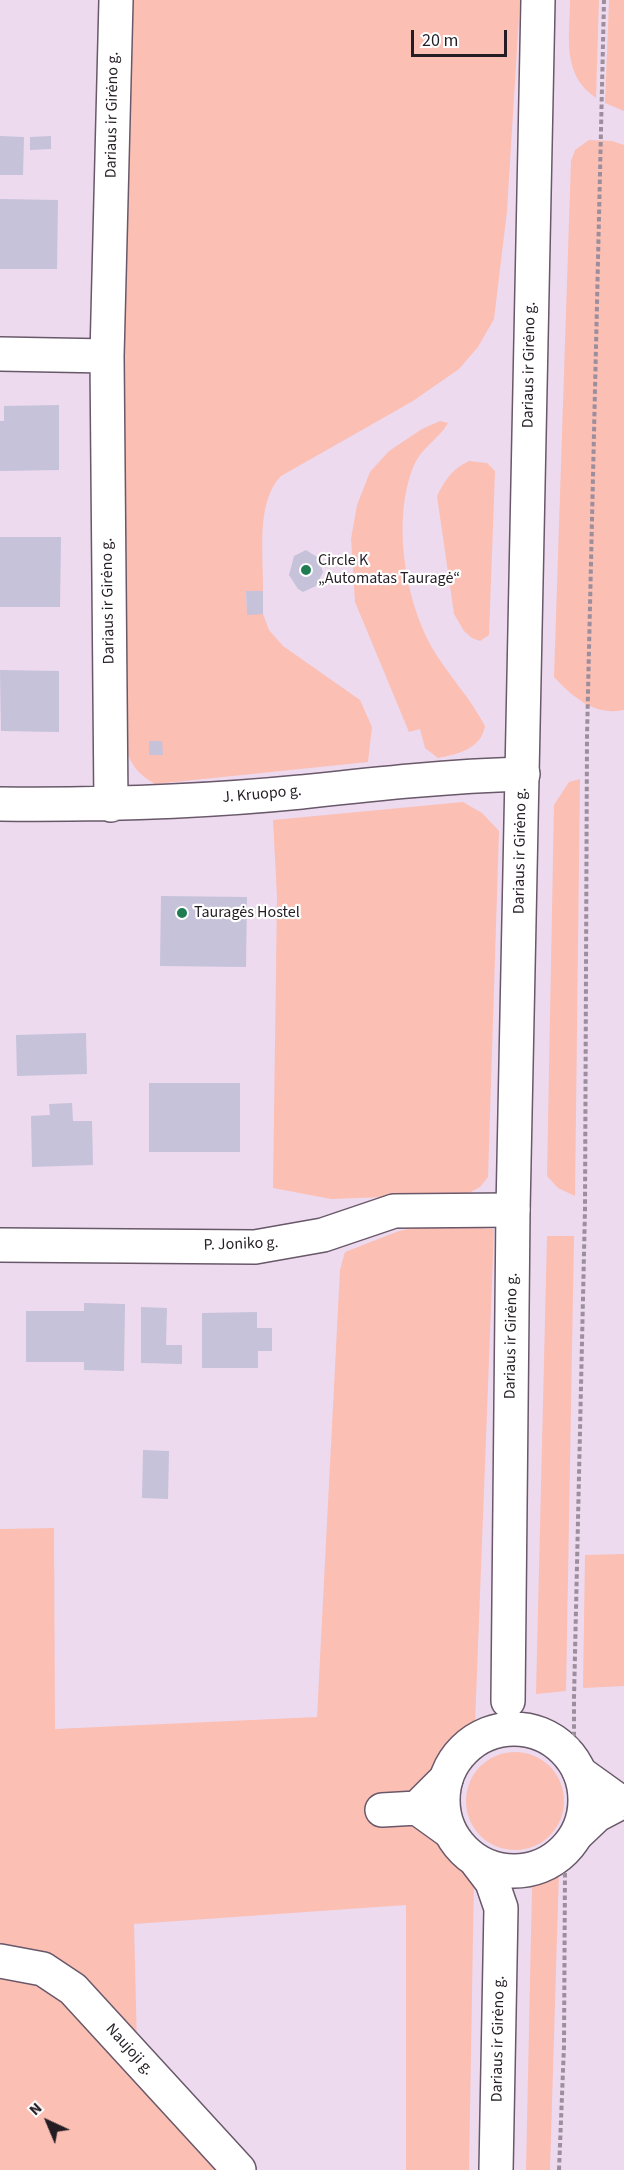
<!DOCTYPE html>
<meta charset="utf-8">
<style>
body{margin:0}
#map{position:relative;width:624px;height:2170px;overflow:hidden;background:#eddaee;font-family:"Source Sans 3",sans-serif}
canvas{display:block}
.north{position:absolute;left:18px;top:2092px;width:60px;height:60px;-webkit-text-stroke:4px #fff;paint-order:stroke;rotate:316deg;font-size:16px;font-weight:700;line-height:24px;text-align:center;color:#241d24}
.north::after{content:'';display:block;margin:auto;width:21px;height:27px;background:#241d24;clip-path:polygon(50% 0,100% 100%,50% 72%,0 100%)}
.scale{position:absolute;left:411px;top:30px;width:96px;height:27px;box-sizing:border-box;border:3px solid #241d24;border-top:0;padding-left:8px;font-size:18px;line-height:21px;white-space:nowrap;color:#241d24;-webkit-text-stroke:4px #fff;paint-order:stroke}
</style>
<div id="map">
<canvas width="624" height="2170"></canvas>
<div class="north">N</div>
<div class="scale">20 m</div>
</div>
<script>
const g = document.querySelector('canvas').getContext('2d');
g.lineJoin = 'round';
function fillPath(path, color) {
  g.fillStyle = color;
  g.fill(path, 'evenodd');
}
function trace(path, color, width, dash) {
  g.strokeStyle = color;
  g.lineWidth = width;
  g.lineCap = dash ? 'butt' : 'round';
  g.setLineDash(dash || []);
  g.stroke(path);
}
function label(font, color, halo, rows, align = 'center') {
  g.font = font + ' "Source Sans 3",sans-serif';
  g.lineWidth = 4.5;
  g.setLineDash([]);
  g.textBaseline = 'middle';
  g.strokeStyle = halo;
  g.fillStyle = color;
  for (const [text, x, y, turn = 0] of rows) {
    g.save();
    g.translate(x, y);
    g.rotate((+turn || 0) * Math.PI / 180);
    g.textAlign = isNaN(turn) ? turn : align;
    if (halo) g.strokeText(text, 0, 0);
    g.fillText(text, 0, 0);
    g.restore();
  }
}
fillPath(new Path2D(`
 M129,0H520L507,211L494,319L478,347L459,369L413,401L281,476C255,503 264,556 263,591L246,592L247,614H263L269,630L283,646L360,700L372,727L368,762L155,784C139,775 132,766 126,750L121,350Z
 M570,0H599L596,98C561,74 570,38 570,0Z
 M609,0H624V111L605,103Z
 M589,140L612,141L624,145V710C594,716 573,697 554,677L571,161L575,150Z
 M440,421L448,423C439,439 422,447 414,465C392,517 404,597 431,646C447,674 470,697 485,726C481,749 458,754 438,758L425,748L420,729L409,732L355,602L351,539L357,505L370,472L389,451L422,429Z
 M469,461L487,463L495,471L489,635L480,641L472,638L464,631L454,614L437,496C445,480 452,469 469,461Z
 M580,779L575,1196L558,1188L547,1176L554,805L569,782Z
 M463,802L482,813L499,831L488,1177L480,1187L467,1194L331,1199L273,1188L277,897L273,820Z
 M432,1224L494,1229L475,1724L445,1758L418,1818L448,1844L474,1877L469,2170H406V1905L134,1924L137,2047L248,2170H0V1529L54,1528L55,1729L317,1717L340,1270L345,1252L399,1231Z
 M547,1236H574L566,1691L536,1694Z
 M624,1554V1686L583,1688L585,1555Z
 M466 1801a49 49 0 1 1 98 0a49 49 0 1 1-98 0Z
 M559,1870L550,2170H526L532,1887Z`), '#fbbfb4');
fillPath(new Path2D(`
 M0,136L24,137L23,175H0Z
 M51,136V149L30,150V137Z
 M0,199L58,200L57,269H0Z
 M59,405V470L0,471V421H4V406Z
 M0,537H61L60,607H0Z
 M306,550L317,557L323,572L316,586L303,592L298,589L289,575L294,556Z
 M246,591H263V614L247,615Z
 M0,670L59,671V732L1,731Z
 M149,741H162L163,755H149Z
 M161,896L247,897L246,967L160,966Z
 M86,1033L87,1074L17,1076L16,1035Z
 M149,1083H240V1152H149Z
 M72,1103L73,1121H92L93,1165L32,1167L31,1116L50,1115L49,1104Z
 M84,1303L125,1304L124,1371L84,1370V1362H26V1311H84Z
 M141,1307L167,1308L166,1345H182V1364L141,1363Z
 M257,1312V1328H272V1351H258V1368H202V1313Z
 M143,1450L169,1451L168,1499L142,1498Z`), '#c5c2da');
const minor = new Path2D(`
 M0,354L107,356
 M0,804C101,805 200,802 301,792C375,784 448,776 523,774
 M111,805L107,356L116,0
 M0,1245L255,1247L323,1235L394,1211L513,1210
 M417,1808L446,1779
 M382,1810L417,1808L449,1831
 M0,1961L43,1969L73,1989L239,2170`);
const major = new Path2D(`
 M580,1773L619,1801
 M577,1834L597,1815L624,1801`);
const highway = new Path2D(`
 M508,1701L513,1210L538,0
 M443 1800a71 71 0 1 1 142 0a71 71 0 1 1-142 0Z
 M476,1861L492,1882L501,1908L496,2170`);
trace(minor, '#685869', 36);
trace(major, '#685869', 36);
trace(highway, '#685869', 36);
trace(new Path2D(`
 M578,1742L574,1738V1698L585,1209L587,736L604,0
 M559,2170L564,2046L565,1868L569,1863`), '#9c8e9d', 4, [4.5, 3]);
trace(minor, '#fff', 33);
trace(major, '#fff', 33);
trace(highway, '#fff', 33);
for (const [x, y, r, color] of [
 [306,570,6,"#207c52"],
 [182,913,6,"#207c52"]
]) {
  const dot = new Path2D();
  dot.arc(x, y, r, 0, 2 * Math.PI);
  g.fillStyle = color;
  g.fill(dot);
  trace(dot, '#fff', 2);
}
label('16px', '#241d24', '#fff', [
 ["Dariaus ir Girėno g.",113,115,-89],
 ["Dariaus ir Girėno g.",530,365,-89],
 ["Dariaus ir Girėno g.",109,601,-91],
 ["J. Kruopo g.",262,795,-5],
 ["Dariaus ir Girėno g.",521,851,-89],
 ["P. Joniko g.",241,1245,-2],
 ["Dariaus ir Girėno g.",512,1336,-89],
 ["Dariaus ir Girėno g.",499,2039,-89],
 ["Naujoji g.",129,2050,48]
]);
label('16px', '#241d24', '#fff', [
 ["Circle K",318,561],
 ["„Automatas Tauragė“",318,579],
 ["Tauragės Hostel",194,913]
], 'left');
</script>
